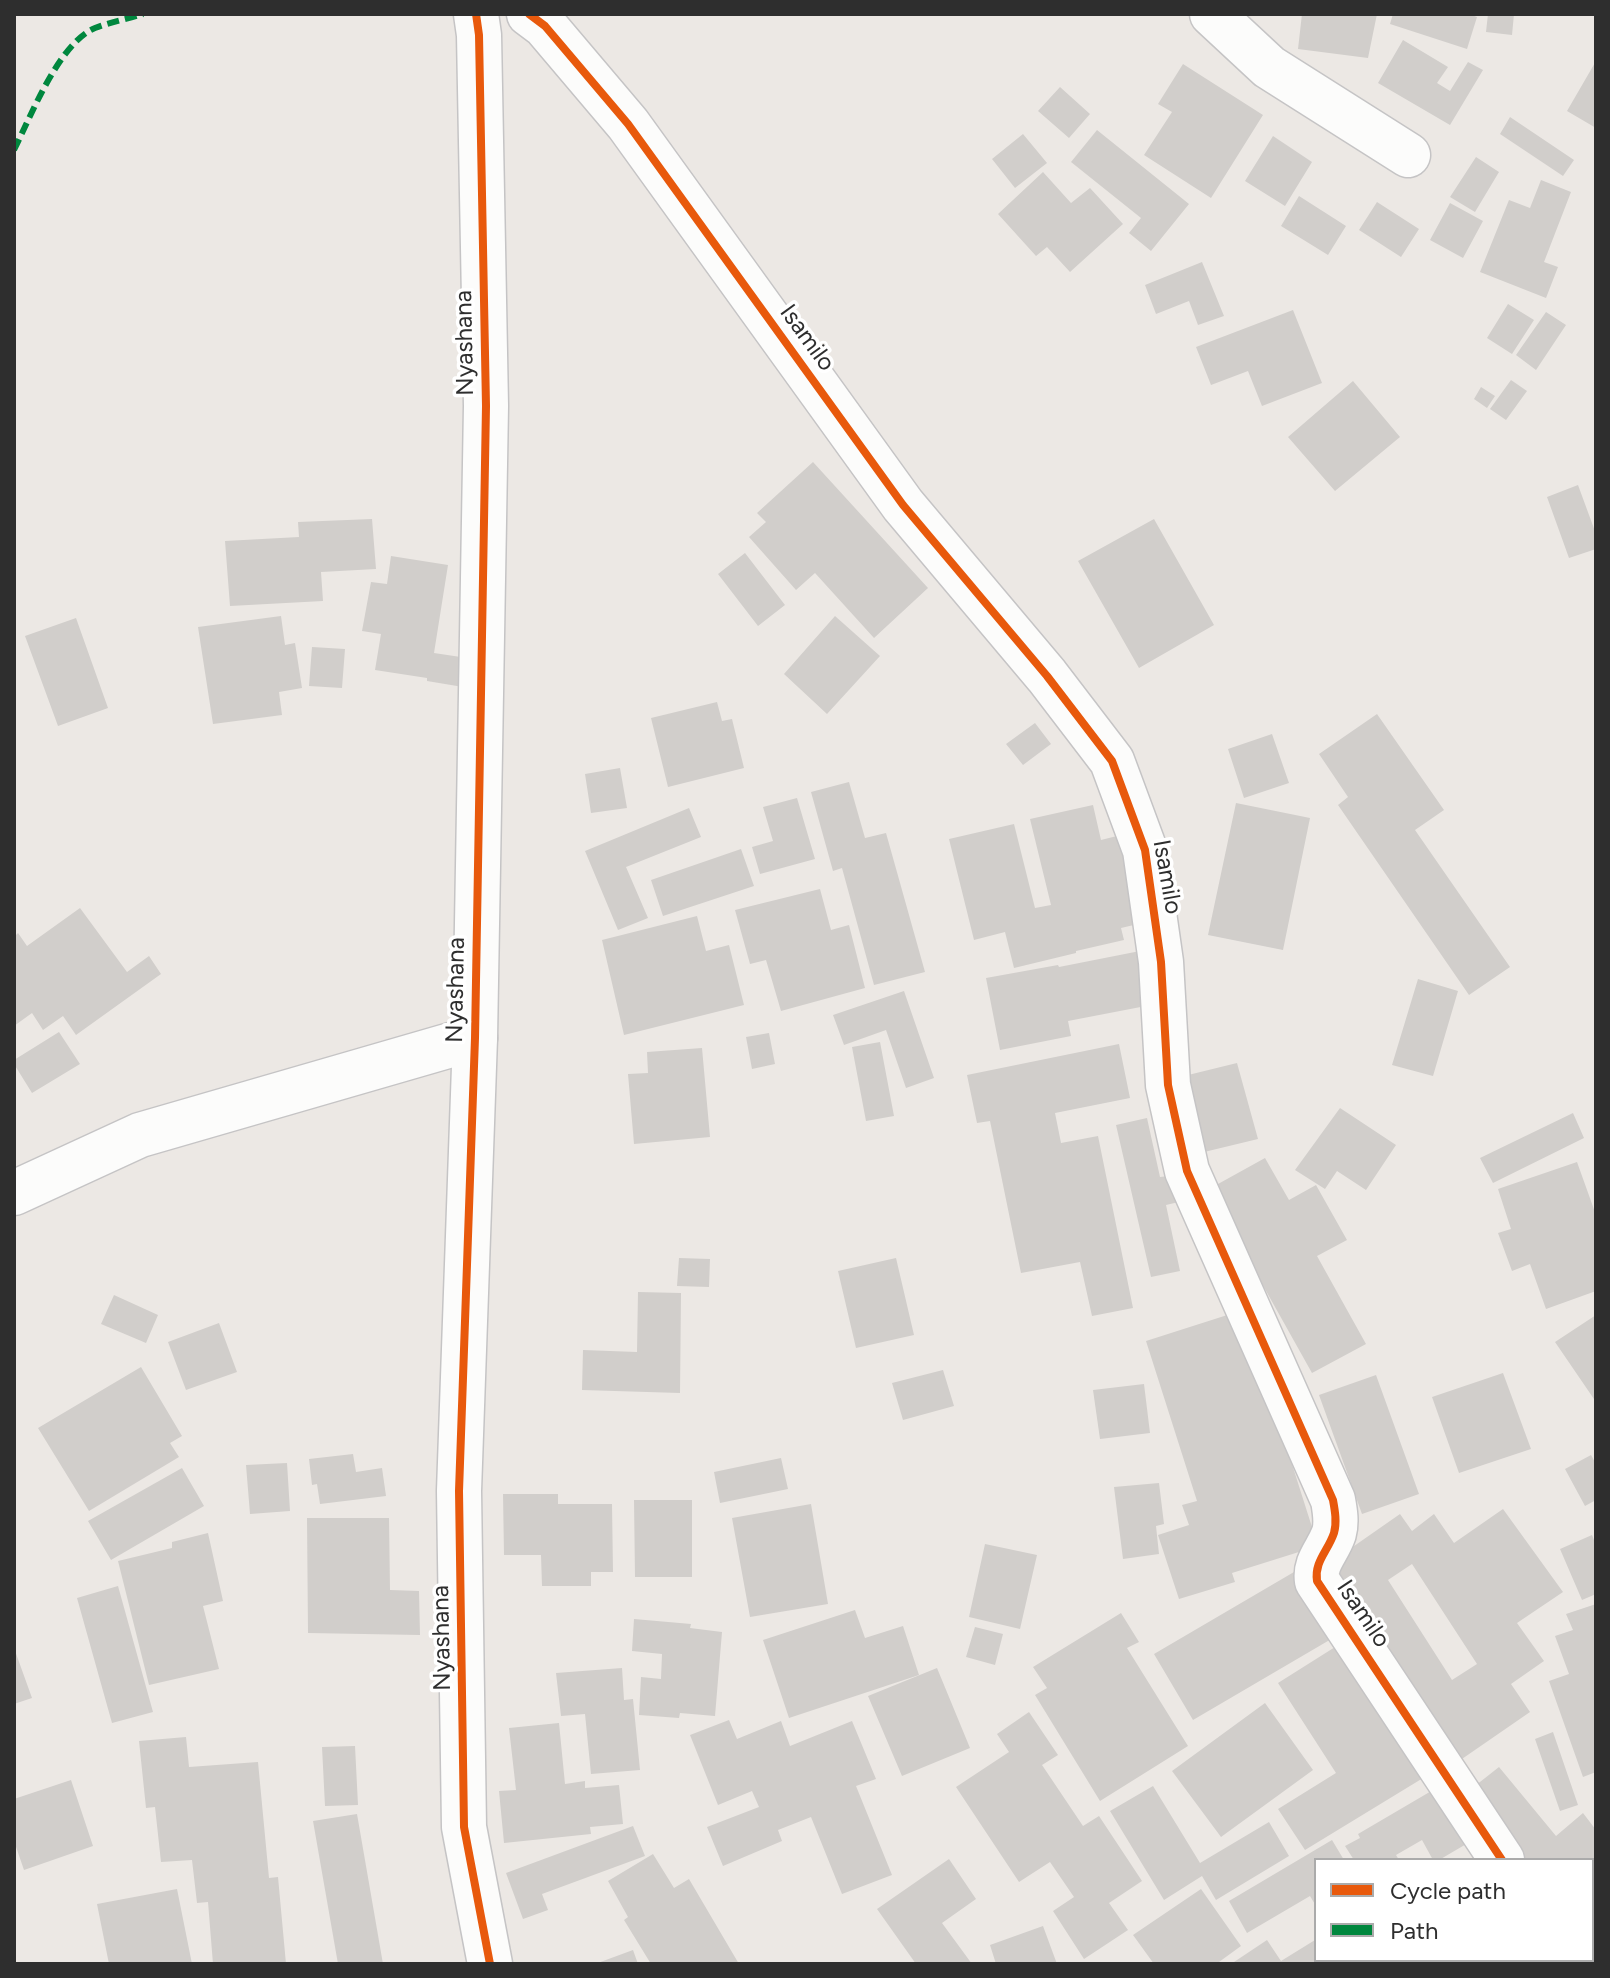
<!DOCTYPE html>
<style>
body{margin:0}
#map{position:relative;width:1610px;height:1978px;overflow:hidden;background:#ece8e4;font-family:Figtree,sans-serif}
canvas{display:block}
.frame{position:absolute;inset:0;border:16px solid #2e2e2e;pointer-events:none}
.legend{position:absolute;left:1314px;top:1858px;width:280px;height:104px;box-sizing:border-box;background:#fff;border:2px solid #ababab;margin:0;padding:10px 14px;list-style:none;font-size:24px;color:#2e2e2e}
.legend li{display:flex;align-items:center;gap:16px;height:40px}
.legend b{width:40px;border:2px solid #ababab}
</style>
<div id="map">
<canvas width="1610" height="1978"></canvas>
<div class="frame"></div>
<ul class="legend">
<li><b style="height:10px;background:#e8590c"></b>Cycle path</li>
<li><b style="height:10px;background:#00873e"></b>Path</li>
</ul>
</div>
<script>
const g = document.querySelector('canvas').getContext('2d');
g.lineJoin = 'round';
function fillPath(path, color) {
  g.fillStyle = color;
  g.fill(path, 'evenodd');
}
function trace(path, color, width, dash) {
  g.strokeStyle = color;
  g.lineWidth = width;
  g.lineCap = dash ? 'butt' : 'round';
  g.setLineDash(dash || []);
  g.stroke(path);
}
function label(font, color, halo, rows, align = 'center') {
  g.font = font + ' Figtree,sans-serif';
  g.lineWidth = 7;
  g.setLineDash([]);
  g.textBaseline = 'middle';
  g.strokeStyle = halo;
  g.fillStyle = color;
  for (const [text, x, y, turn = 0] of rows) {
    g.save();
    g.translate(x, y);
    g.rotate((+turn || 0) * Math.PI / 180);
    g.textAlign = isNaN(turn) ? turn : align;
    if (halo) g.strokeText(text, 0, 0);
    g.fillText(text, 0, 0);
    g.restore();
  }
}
fillPath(new Path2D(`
 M1302,14H1377L1368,58L1298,49Z
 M1393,14H1469L1477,17L1467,49L1390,24Z
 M1488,14H1514L1512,35L1486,32Z
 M1403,40L1448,67L1437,83L1450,91L1468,62L1483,70L1450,125L1378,83Z
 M1596,61V128L1567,111Z
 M1183,64L1263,115L1211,198L1144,155L1172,112L1158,104Z
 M1060,87L1090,114L1069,138L1038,111Z
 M1510,117L1574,160L1563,176L1500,134Z
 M1097,130L1189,204L1151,251L1129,233L1141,218L1071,162Z
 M1023,134L1047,163L1015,188L992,159Z
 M1273,136L1312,162L1285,206L1245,181Z
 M1476,157L1499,172L1475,212L1450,197Z
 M1043,172L1071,203L1090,188L1123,224L1070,272L1047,247L1036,256L998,214Z
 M1541,180L1571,192L1544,262L1558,267L1546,298L1480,272L1509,200L1530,208Z
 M1299,196L1346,226L1328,255L1281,226Z
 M1377,202L1419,229L1401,257L1359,230Z
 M1450,203L1483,221L1463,258L1430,240Z
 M1202,262L1224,316L1198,325L1189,301L1156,314L1145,285Z
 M1508,304L1534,320L1512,354L1487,338Z
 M1293,310L1322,383L1262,406L1248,371L1211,385L1196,347Z
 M1546,312L1566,325L1536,370L1516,355Z
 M1511,380L1527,391L1506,420L1490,409Z
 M1353,381L1400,437L1335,491L1288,437Z
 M1481,387L1495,396L1487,408L1474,399Z
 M813,462L928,588L874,638L815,573L796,590L749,537L766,522L757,513Z
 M1578,485L1596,534V549L1569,558L1547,497Z
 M372,519L376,569L321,572L323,601L230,606L225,541L299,537L298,522Z
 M1154,519L1214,625L1139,668L1078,561Z
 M745,553L785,605L758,626L718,574Z
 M391,556L448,565L434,653L474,659L469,688L427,681V678L375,670L381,634L362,631L371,582L387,584Z
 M281,616L285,645L295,643L302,688L279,692L282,715L213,724L198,627Z
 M835,616L880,656L827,714L784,674Z
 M76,618L108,708L58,726L25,636Z
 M312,647L345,649L342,688L309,686Z
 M717,702L722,721L732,719L744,768L668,787L651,718Z
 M1377,714L1444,810L1415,830L1510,967L1469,995L1338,805L1348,797L1319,754Z
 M1035,723L1051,744L1023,765L1006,744Z
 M1272,734L1289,783L1244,798L1228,749Z
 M620,768L627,808L591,813L585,774Z
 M849,782L865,838L886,833L925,972L874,985L842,868L833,871L811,792Z
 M797,798L815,859L760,874L752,847L773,841L763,807Z
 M1236,803L1310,818L1283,950L1208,935Z
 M1093,805L1101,840L1129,833L1151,921L1121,928L1124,940L1076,951V953L1014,968L1005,932L974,940L949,839L1014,824L1035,908L1051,905L1030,819Z
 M689,808L701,837L626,867L648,918L618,930L585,851Z
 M741,849L754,886L663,916L651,880Z
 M820,889L831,930L849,925L865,988L781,1011L766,960L750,964L735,910Z
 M80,908L127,972L149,956L161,974L76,1035L63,1016L43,1030L32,1013L14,1026V937L18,933L27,946Z
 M697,916L706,951L729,945L744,1005L624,1035L602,940Z
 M1140,951L1151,1005L1068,1021L1071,1036L1000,1050L986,978L1058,965L1059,967Z
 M1418,979L1458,991L1433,1076L1392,1065Z
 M904,991L934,1078L906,1088L886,1030L844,1045L833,1015Z
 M59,1032L80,1064L32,1093L14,1064V1060Z
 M769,1033L775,1064L752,1069L746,1037Z
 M880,1042L894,1116L866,1121L852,1047Z
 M1119,1044L1130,1098L1055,1113L1061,1143L1098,1136L1133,1308L1092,1316L1080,1262L1021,1273L990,1121L977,1123L967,1075Z
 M702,1048L710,1137L634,1144L628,1074L648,1073L647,1052Z
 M1237,1063L1258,1139L1200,1153L1180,1077Z
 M1340,1108L1396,1145L1366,1190L1337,1171L1325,1189L1295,1170Z
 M1573,1113L1584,1138L1493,1183L1480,1158Z
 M1147,1118L1160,1177L1177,1175L1183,1201L1166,1205L1180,1271L1151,1277L1116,1125Z
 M1265,1158L1289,1200L1316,1185L1347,1240L1317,1256L1366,1344L1312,1373L1209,1189Z
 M1577,1162L1596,1215V1291L1546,1309L1530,1264L1512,1271L1498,1233L1511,1229L1498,1189Z
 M679,1258L710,1259L709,1287L677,1286Z
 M896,1258L914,1335L856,1348L838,1271Z
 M638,1292L681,1293L680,1393L582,1390L583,1350L637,1352Z
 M114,1295L158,1315L146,1343L101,1324Z
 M1243,1310L1318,1546L1232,1573L1235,1582L1179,1599L1158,1535L1189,1525L1182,1505L1197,1501L1146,1341Z
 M1596,1315V1402L1555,1342Z
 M219,1323L237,1372L186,1390L168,1342Z
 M141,1367L182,1436L170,1443L179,1457L89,1511L38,1428Z
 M943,1370L954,1406L903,1420L892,1383Z
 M1503,1373L1531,1449L1459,1473L1432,1397Z
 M1376,1375L1419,1494L1362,1514L1319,1395Z
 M1144,1384L1150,1433L1100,1439L1093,1390Z
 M353,1454L356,1472L382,1468L386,1496L320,1504L317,1484L312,1485L309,1459Z
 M1591,1455L1596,1464V1500L1585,1506L1565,1469Z
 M781,1458L788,1489L720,1503L714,1472Z
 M287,1463L290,1511L250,1514L246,1465Z
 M182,1468L204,1506L111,1560L88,1521Z
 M1159,1483L1164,1524L1156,1526L1159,1554L1123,1559L1114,1487Z
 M503,1494H558V1504H612L613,1572H591V1586H542L541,1555H504Z
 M634,1500H692V1577H635Z
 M811,1504L828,1604L750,1617L732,1518Z
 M1503,1509L1563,1592L1517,1623L1544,1661L1511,1684L1530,1712L1459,1761L1324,1567L1400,1514L1412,1531L1434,1514L1454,1543ZM1412,1564L1477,1664L1452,1680L1388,1580Z
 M307,1518H389L390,1590L419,1591L420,1635L308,1633Z
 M208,1533L223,1601L203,1606L219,1669L149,1685L118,1561L172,1548V1542Z
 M1592,1535L1596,1545V1594L1582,1600L1560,1549Z
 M985,1544L1037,1555L1020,1629L969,1617Z
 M1294,1572L1333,1638L1193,1720L1154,1654Z
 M118,1586L153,1712L112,1723L77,1598Z
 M1596,1604V1772L1583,1777L1549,1681L1569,1674L1555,1636L1573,1630L1566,1614Z
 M855,1610L865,1638L903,1626L919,1675L789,1718L763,1640Z
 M1121,1613L1139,1642L1127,1648L1188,1746L1100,1801L1035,1695L1047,1688L1033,1667Z
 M634,1619L691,1624L690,1628L722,1632L715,1716L680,1713L679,1718L639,1715L641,1677L661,1679L662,1654L632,1651Z
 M975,1627L1003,1634L995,1665L966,1657Z
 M1343,1642L1428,1775L1305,1850L1278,1809L1336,1773L1278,1683Z
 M14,1648L32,1698L14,1704Z
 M622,1668L624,1700L633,1699L640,1770L591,1774L585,1714L561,1716L556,1673Z
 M937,1668L970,1748L902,1776L868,1696Z
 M1265,1703L1313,1770L1221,1837L1172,1771Z
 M1029,1712L1058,1755L1042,1765L1083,1826L1099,1816L1142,1881L1109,1903L1128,1930L1084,1959L1053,1911L1074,1897L1050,1862L1019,1882L956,1787L1009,1752L997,1734Z
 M729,1720L737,1739L781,1721L790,1746L852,1721L876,1779L856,1786L892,1875L842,1894L811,1817L778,1830L782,1841L723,1866L707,1827L759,1807L752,1791L718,1805L690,1735Z
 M559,1723L565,1784L585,1781V1788L619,1785L623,1824L590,1827L591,1834L504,1843L499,1791L516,1790L509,1728Z
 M1553,1732L1578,1805L1560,1811L1535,1739Z
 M186,1737L189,1767L258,1762L269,1878L278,1877L286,1964H213L208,1902L197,1903L192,1860L161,1862L155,1807L146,1808L139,1741Z
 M355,1746L358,1805L325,1806L322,1747Z
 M1499,1767L1556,1836L1583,1813L1596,1830V1919L1592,1922V1860H1520L1466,1793Z
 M71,1780L93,1846L24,1870L14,1841V1799Z
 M1153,1786L1200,1863L1269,1822L1289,1856L1216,1900L1202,1876L1164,1900L1110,1811Z
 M1433,1790L1468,1843L1439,1860H1433L1422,1840L1396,1855L1399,1860H1354L1345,1846L1360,1838L1358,1834Z
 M357,1814L383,1964H338L313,1821Z
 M633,1826L645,1856L542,1894L548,1910L523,1919L506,1873Z
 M1332,1840L1344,1860H1316V1906L1310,1896L1247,1933L1229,1901Z
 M653,1854L674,1888L689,1879L739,1964H651L624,1920L628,1917L608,1881Z
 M949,1859L976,1899L942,1923L972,1964H916L877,1909Z
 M177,1889L192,1964H109L97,1904Z
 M1201,1889L1241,1946L1219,1962L1221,1964H1183L1181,1962L1178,1964H1154L1133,1935Z
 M1043,1926L1057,1964H996L990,1945Z
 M1267,1940L1281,1961L1315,1940L1316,1960H1328L1330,1964H1231Z
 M633,1950L638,1964H595Z
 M1359,1960H1427L1429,1964H1362Z
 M1486,1960H1538L1540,1964H1489Z`), '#d1cecb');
const minor = new Path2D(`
 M529,14L545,26L628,124L903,505L1047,676L1112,761L1145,850L1161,962L1168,1085L1187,1171L1333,1500C1335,1511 1337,1522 1334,1533C1328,1551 1314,1562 1317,1581L1502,1860
 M1212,14L1269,67L1408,155
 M14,1193L140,1135L475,1038
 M1570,1960L1573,1964`);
const tertiary = new Path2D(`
 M476,14L479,35L486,406L475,1038L459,1491L464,1827L490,1964`);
trace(minor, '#c5c4c5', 47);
trace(tertiary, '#c5c4c5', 47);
trace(minor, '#fcfcfb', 44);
trace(tertiary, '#fcfcfb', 44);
trace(new Path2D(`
 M14,150C31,116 59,43 95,28C110,22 128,19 143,14`), '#00873e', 6, [12, 6]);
trace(new Path2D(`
 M476,14L479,35L486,406L475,1038L459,1491L464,1827L490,1964
 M529,14L545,26L628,124L903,505L1047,676L1112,761L1145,850L1161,962L1168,1085L1187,1171L1333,1500C1335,1511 1337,1522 1334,1533C1328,1551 1314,1562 1317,1581L1502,1860`), '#e8590c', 8);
label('24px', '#2e2e2e', '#fff', [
 ["Isamilo",807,338,54],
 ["Nyashana",465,343,-91],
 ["Isamilo",1167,877,80],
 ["Nyashana",456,990,-89],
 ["Isamilo",1363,1614,56],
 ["Nyashana",442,1638,-91]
]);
</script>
